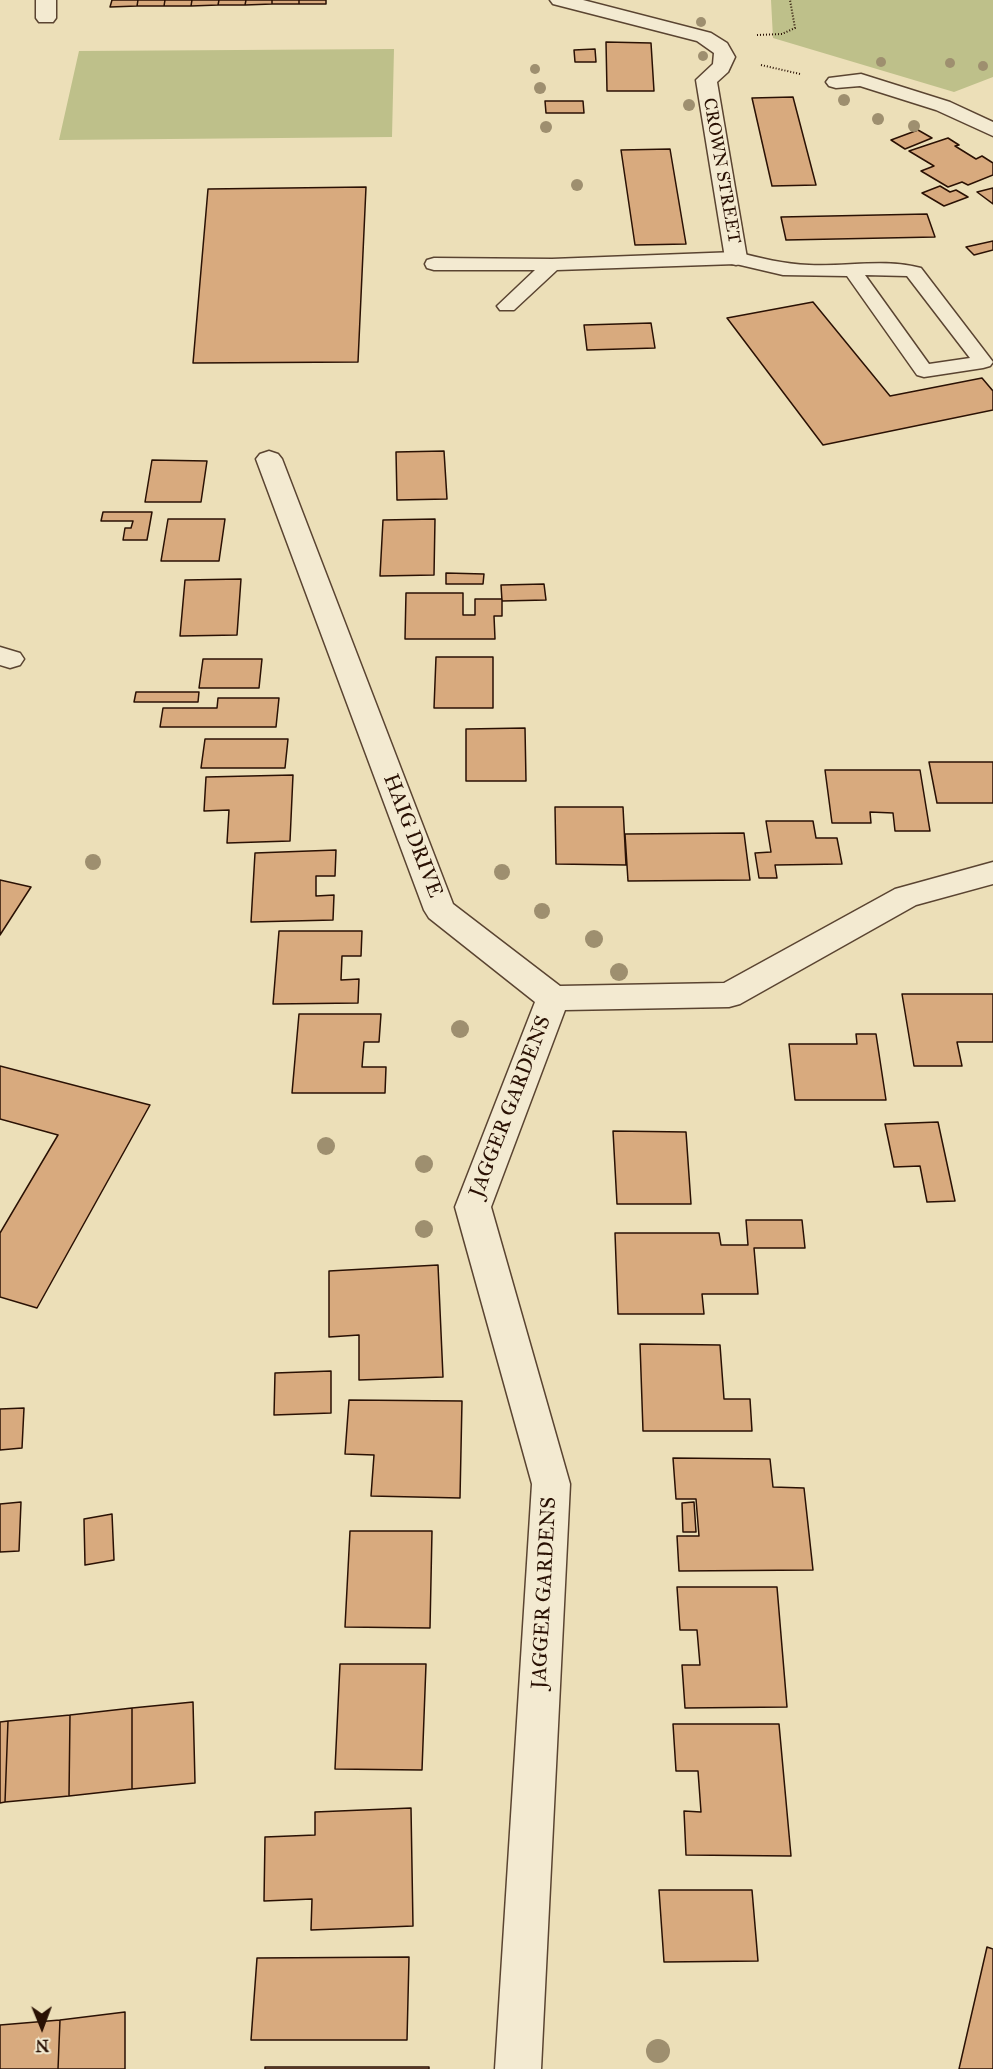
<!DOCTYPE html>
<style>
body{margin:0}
#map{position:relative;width:993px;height:2069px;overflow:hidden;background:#ecdfb8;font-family:"IM FELL Great Primer",serif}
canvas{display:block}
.north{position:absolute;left:12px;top:1997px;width:60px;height:60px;-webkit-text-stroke:4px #f3ead1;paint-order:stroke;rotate:179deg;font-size:16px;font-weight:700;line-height:24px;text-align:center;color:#2a1104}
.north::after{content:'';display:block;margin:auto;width:21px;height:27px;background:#2a1104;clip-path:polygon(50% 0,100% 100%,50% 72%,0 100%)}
</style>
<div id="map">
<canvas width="993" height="2069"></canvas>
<div class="north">N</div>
</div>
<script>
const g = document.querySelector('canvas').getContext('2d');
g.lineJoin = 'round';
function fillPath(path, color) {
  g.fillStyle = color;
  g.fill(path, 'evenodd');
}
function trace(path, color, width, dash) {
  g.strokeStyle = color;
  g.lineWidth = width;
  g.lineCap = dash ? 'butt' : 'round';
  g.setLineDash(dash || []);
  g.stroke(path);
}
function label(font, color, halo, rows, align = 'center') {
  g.font = font + ' "IM FELL Great Primer",serif';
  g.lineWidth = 4.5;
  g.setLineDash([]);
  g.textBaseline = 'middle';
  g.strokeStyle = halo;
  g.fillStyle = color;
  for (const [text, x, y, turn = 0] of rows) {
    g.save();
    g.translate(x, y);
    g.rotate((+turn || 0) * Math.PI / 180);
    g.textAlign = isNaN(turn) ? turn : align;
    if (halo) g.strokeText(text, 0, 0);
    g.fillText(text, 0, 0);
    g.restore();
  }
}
fillPath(new Path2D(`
 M771,0H993V77L954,92L773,38Z
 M394,49L392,137L59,140L79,51Z`), '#bec08a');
const building = new Path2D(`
 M112,0H138L137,6L110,7Z
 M138,0H165L164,6H137Z
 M165,0H192L191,6H164Z
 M192,0H219L218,5L191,6Z
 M219,0H246L245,5H218Z
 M246,0H272V4L245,5Z
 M272,0H299V4H272Z
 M299,0H326V4H299Z
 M606,42L651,43L654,91H607Z
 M595,49L596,62H575L574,50Z
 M793,97L816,185L772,186L752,98Z
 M545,101H583L584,113H546Z
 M918,130L932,138L905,149L891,140Z
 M948,138L959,145L955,146L976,159L982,156L993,163V175L968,185L962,182L948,187L921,171L934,166L909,151Z
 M670,149L686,244L635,245L621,150Z
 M940,186L950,192L956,190L968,197L944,206L922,193Z
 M366,187L358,362L193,363L208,189Z
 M993,188V204L977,192Z
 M927,214L935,237L786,240L781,217Z
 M993,241V250L974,255L966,247Z
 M813,302L890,396L982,378L993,391V410L823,445L727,318Z
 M651,323L655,348L587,350L584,325Z
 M444,451L447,499L397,500L396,452Z
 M152,460L207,461L201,502H145Z
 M103,512H152L147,540H123L125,528H131L133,521H101Z
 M168,519H225L219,561H161Z
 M435,519L434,575L380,576L383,520Z
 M446,573L484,574L483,584H446Z
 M241,579L237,635L180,636L185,580Z
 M544,584L546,600L502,601L501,585Z
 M406,593H463V615H475V599H502V616H494L495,639H405Z
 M436,657H493V708H434Z
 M203,659H262L259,688H199Z
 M136,692H199L198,702H134Z
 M218,698H279L276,727H160L163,708H217Z
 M525,728L526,781H466V729Z
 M205,739H288L285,768H201Z
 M929,762H993V803H937Z
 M825,770H920L930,831H895L893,813L870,812L871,823H832Z
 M293,775L290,841L227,843L229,810L204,811L206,777Z
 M555,807H623L626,865L556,864Z
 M766,821H813L816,838H837L842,864L775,865L777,878H759L755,853L771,852Z
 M744,833L750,880L628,881L625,834Z
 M336,850L335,876H316V896L334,895L333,920L251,922L255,853Z
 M0,880L31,887L0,935Z
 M279,931H362L361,956H342L341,980L359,979L358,1003L273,1004Z
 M902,994H993V1042H957L962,1066H914Z
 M299,1014H381L379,1042H364L362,1067H386L385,1093H292Z
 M856,1034H876L886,1100H795L789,1044H857Z
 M0,1066L150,1105L37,1308L0,1297V1233L58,1135L0,1119Z
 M938,1122L955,1201L927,1202L920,1166L894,1167L885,1124Z
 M613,1131L686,1132L691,1204H617Z
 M746,1220H802L805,1248H754L758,1294H702L704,1314H618L615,1233H719L721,1245H748Z
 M438,1265L443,1377L359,1380V1335L329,1337V1271Z
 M640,1344L720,1345L724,1399H750L752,1431H643Z
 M331,1371V1413L274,1415L275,1373Z
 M349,1400L462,1401L460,1498L371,1496L374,1455L345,1454Z
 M24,1408L22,1448L0,1450V1409Z
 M673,1458L770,1459L773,1487L804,1488L813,1570L679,1571L677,1536H699L696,1499H676Z
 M21,1502L19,1551L0,1552V1504Z
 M694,1502L696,1532H683L682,1503Z
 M112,1514L114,1560L85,1565L84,1519Z
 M350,1531H432L430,1628L345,1627Z
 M677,1587H777L787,1707L685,1708L682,1665H700L697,1630H680Z
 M340,1664H426L422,1770L335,1769Z
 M193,1702L195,1783L132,1789V1708Z
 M132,1708V1789L69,1796L70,1715Z
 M70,1715L69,1796L5,1802L8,1721Z
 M8,1721L5,1802L0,1803V1722Z
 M673,1724H779L791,1856L686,1855L684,1811L701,1812L698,1771H676Z
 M411,1808L413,1926L311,1930L312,1899L264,1901L265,1837L315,1835V1812Z
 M659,1890H752L758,1961L664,1962Z
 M987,1947L993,1949V2069H959Z
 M409,1957L407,2040H251L257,1958Z
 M125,2012V2069H58L60,2020Z
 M60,2020L58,2069H0V2025Z
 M265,2067H429V2069H265Z`);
fillPath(building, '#d8aa7e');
trace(building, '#2a1104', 1.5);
const lane = new Path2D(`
 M736,252C760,258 784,264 809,265C846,267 885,258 921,268L993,362L990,366L983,368L924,377L917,375L847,276L783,275L736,264L557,270L514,310H500L497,306L535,270H434L427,268L425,264L427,260L434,258L552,259ZM865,275L907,276L970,358L929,364Z`);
const street = new Path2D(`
 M36,0H56V18L53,22H39L36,18Z
 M550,0H583L711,33L727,43L735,57L728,72L717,82L747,258L744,263L736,265L728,263L725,258L696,80L713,64L714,53L697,41L553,4Z
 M861,74L950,102L993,122V136L936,110L860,86L836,88L829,86L826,82L829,78Z
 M269,451L278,454L282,459L453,904L560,986L724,983L895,889L993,862V884L916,905L740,1004L729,1007L565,1010L491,1207L570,1484L541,2069H495L532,1484L455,1207L535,1002L429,918L424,910L256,459L260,454Z
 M0,647L20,653L24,659L20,665L10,668L0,665Z`);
trace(lane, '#5a4431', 3);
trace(street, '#5a4431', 3);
trace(new Path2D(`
 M757,35L782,34L795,28L790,0
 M761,65L800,74`), '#2a1104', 2, [1, 2]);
fillPath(lane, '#f3ead1');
fillPath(street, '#f3ead1');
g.fillStyle = '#9e8f6f';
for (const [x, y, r] of [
 [701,22,5],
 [703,56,5],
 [881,62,5],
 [950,63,5],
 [983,66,5],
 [535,69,5],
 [540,88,6],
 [844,100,6],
 [689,105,6],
 [878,119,6],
 [914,126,6],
 [546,127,6],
 [577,185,6],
 [93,862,8],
 [502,872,8],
 [542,911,8],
 [594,939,9],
 [619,972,9],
 [460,1029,9],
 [326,1146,9],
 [424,1164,9],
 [424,1229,9],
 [658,2051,12]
]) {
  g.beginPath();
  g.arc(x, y, r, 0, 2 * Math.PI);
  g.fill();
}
label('18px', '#2a1104', '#f3ead1', [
 ["CROWN STREET",721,171,80]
]);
label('21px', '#2a1104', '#f3ead1', [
 ["HAIG DRIVE",412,836,69],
 ["JAGGER GARDENS",511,1107,-69],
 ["JAGGER GARDENS",545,1593,-87]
]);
</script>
